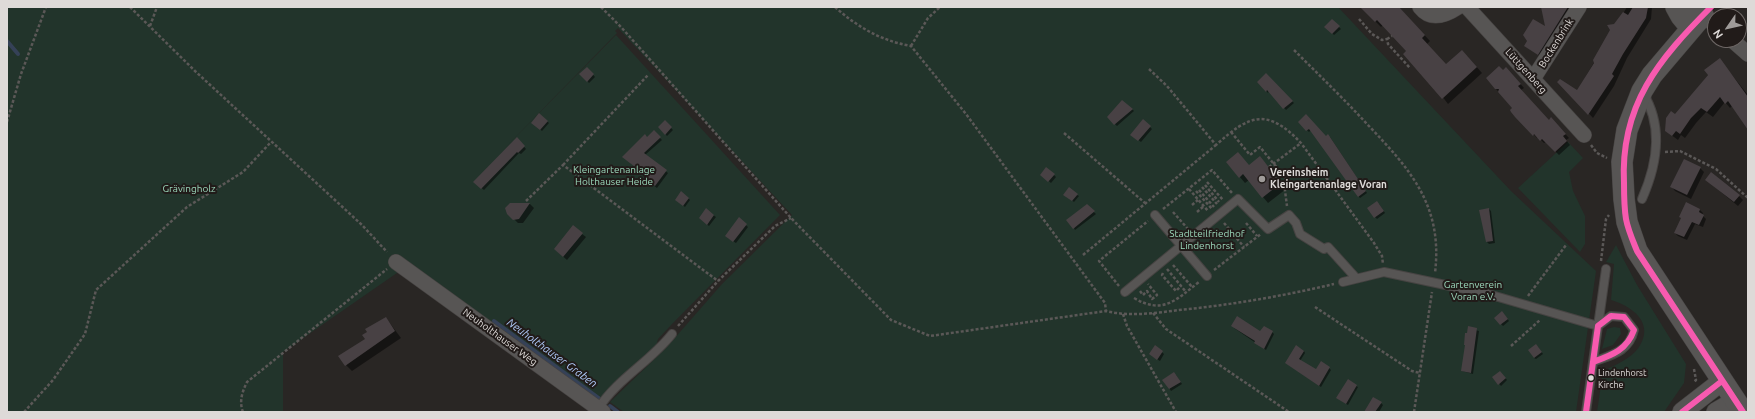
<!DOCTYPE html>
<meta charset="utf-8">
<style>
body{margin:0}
#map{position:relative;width:1755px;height:419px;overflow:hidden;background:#292624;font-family:Ubuntu,sans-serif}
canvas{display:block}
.frame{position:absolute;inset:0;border:8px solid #dedad8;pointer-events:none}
.north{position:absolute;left:1707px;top:8px;width:40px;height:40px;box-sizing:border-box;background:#211b19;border:1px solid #6d6765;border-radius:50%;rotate:236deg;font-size:11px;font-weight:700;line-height:16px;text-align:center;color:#dedad8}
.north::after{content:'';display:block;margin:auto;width:14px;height:18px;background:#9f9b99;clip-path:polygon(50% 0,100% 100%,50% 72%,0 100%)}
</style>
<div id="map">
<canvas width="1755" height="419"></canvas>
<div class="frame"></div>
<div class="north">N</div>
</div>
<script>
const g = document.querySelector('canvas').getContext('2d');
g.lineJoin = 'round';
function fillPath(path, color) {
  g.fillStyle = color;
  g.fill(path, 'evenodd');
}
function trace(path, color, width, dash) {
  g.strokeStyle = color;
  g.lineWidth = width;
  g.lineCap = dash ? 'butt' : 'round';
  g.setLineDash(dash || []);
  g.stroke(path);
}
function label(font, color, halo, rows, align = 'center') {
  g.font = font + ' Ubuntu,sans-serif';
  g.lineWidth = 4;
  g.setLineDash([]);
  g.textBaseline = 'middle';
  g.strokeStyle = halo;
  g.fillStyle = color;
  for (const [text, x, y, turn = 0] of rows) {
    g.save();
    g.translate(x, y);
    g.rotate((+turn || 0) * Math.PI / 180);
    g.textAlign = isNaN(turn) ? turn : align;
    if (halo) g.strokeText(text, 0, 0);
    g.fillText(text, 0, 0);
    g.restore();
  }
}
fillPath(new Path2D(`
 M7,7H1338L1511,191L1596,271L1576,412H624L610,402L666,348L722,284L792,215L618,28L615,31L617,33L497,156L616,35L780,215L672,324L658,339L656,346L597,401L407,266L283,352V412H7Z
 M1568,142L1583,158L1569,172L1573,191L1585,216V244L1580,252L1518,188Z
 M1616,245L1637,285L1686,364L1684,383L1664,412H1597L1603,371C1615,365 1631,359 1639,347C1655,323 1632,306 1611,300L1614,264L1606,262Z
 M1614,327L1620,328L1621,334L1613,345L1602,349L1607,329Z`), '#22342b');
fillPath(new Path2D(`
 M1361,7H1398L1430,41L1427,44L1446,65L1467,56L1482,73L1448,104L1408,51L1383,25L1381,27Z
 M1542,7H1574L1542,57L1525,46L1547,29Z
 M1627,7H1652L1651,19L1627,58L1614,86L1593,118L1559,81L1577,91Z
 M1332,20L1341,29L1334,35L1326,27Z
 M1720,60L1748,95V129L1732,106L1730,108L1725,102L1713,117L1706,112L1696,123L1685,138L1681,135L1678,140L1666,131L1676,115Z
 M587,68L595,77L589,83L581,74Z
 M1503,71L1510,72L1524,88L1521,90L1549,121L1551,119L1569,138L1566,140L1570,145L1559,155L1546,142L1544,143L1538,137L1537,138L1512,111L1514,108L1496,89Z
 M1266,75L1294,103L1286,110L1269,91L1268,93L1258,82Z
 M1132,109L1134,111L1117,126L1108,117Z
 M540,115L549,123L542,131L533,123Z
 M1143,120L1152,129L1141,142L1133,136Z
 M665,122L673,130L667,136L659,127Z
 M1299,122L1326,137H1330L1367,193L1360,198L1358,196L1311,130L1309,132Z
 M654,132L662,140L645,155L668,173L657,188L648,181V176L625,158Z
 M517,139L526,149L521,154L519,153L484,190L474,182Z
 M1227,162L1249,166L1265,163L1286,189L1268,203L1249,180L1245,183Z
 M1700,168L1704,172L1691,199L1675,191L1671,186Z
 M1054,175L1056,177L1051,183L1043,176Z
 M1711,184L1739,196L1743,200L1738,206Z
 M1077,195L1079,196L1074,202L1067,196Z
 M688,198L690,200L685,207L678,201Z
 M511,204H530L534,208L523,223H518L508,213Z
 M1379,204L1385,213L1377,219L1375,217Z
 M1086,205L1096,214L1075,230L1074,228Z
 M1489,209L1491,211L1495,243L1489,244L1487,242Z
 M706,210L716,217L709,226L702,220Z
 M1700,210L1703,213L1702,215L1706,219L1703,227L1695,224L1687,240L1678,236L1675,233Z
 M739,219L748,227L736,243L728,238Z
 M582,234L586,237L567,260L558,252Z
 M1502,312L1509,321L1503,326L1495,318Z
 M386,318L401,338L352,371L346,365Z
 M1234,328L1261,333L1272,332L1274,334L1266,350Z
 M1469,328L1479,331L1473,374L1462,371Z
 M1155,346L1164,354L1160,361L1152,356Z
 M1538,347L1543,354L1536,359L1534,358Z
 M1304,351L1305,353L1300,361L1316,371L1329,368L1331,370L1321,387L1286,363Z
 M1500,372L1507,380L1501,386L1493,377Z
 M1176,375L1182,384L1171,391L1164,380Z
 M1356,386L1358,387L1348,405L1339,399Z
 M1381,403L1383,405L1379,412H1365Z`), '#0007');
trace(new Path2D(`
 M7,41L18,54
 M494,321L600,399
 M610,406L618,412`), '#354157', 4);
fillPath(new Path2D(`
 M1360,7H1399L1425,35L1422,38L1446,64L1462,50L1477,67L1442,99L1403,54L1406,51L1377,20L1375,22Z
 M1541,7H1568L1538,55L1524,46L1527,41L1523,35L1533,19L1545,26Z
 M1633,7H1648L1646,18L1623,54L1612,74L1614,76L1588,115L1557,82L1560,79L1577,90L1594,63L1593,60L1610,30L1607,25L1614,24L1623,12L1628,15Z
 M1332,19L1340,26L1332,34L1324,27Z
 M1720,58L1748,97V130L1728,101L1725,104L1720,97L1707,112L1701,108L1691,118L1680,134L1676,131L1672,136L1665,131L1666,118L1671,111L1675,114L1708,75L1704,70Z
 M1499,66L1503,70L1506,67L1521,84L1518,86L1549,120L1551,117L1566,134L1563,136L1567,141L1555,152L1542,139L1540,141L1534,134L1533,136L1515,117L1511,112L1510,110L1512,108L1498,92L1499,89H1495L1486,78Z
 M587,67L594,74L587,82L579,74Z
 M1266,73L1293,101L1283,109L1267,90L1266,92L1257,82Z
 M1122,100L1133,109L1114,125L1107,117Z
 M539,113L548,121L540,130L531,123Z
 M1306,114L1326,136L1328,134L1366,191L1358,197L1309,129L1306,131L1298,122Z
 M1143,119L1151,126L1138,141L1130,135Z
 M665,120L672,127L665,135L658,127Z
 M654,130L661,137L644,153L667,170L655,186L645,179L647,176L622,157L645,134L647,137Z
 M517,137L525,146L518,153L517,152L481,189L473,182Z
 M1238,152L1249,165L1260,156L1281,183L1262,198L1243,174L1239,178L1226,162Z
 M1684,159L1701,167L1687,195L1670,187Z
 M1046,167L1055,174L1048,182L1040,175Z
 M1711,172L1740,195L1734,202L1705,180Z
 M1069,187L1078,194L1072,201L1063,195Z
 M681,191L689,198L683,206L675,200Z
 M1377,201L1384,211L1374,218L1367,208Z
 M1686,202L1700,209L1699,212L1704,215L1699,225L1692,222L1684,237L1674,233L1681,218L1679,217Z
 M510,203H530L519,219L513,220L507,214L505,208Z
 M1087,204L1095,211L1073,229L1066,220Z
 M706,208L714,215L707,225L699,218Z
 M1489,208L1493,241L1486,242L1479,210Z
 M739,217L747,224L733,242L725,236Z
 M573,225L583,233L563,257L554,249Z
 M1502,311L1508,319L1500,325L1494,318Z
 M1237,316L1260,331L1264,326L1273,331L1264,349L1254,343L1255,341L1231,326Z
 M386,317L395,331L345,366L338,356L365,339L362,335L367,332L365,329Z
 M1468,326L1477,328L1471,373L1461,371L1465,345H1464L1465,333H1467Z
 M1536,344L1542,352L1534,358L1528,350Z
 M1155,345L1163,351L1157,360L1149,354Z
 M1296,345L1304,351L1299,359L1316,369L1321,361L1330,367L1319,386L1285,363Z
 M1500,371L1506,378L1498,385L1492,377Z
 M1174,372L1181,382L1169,389L1162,380Z
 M1348,379L1357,385L1346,404L1336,398Z
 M1373,397L1382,402L1375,412H1364Z`), '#484144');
const service = new Path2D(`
 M1642,199C1657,165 1664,127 1643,93
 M1155,215L1207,276
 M1343,282L1384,272L1488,294L1598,326
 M1125,292L1238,199L1268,229L1289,215L1296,223L1300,234L1324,249L1328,247L1356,278
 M1593,362C1611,355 1629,352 1634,330L1624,317L1611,316L1598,326
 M598,409C617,379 650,362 672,334
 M1586,412L1606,269`);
const minor = new Path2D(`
 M1420,7C1431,21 1446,15 1458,7
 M1467,7L1584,135
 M1703,15L1715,25
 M1732,40L1748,54
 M1533,79L1579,7
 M396,262L603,412`);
const tertiary = new Path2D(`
 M1682,412L1722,381
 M1716,412L1735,401`);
const secondary = new Path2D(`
 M1676,7L1681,16L1691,28
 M1697,7L1703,15L1652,75L1642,91L1627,130L1622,162L1624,199L1627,222L1637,251L1743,412`);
trace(service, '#464342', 10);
trace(minor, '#464342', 16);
trace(tertiary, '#464342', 20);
trace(secondary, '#464342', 22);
trace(new Path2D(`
 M130,7L195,71L362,225L387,252
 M601,7L621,27L791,218L891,320L930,336L1106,311C1130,317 1155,313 1179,310C1231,305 1283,296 1334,284
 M835,7C857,27 882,41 911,46L966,114L1105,303L1106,311
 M1359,19L1372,34L1382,40L1387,39L1388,44L1410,68
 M150,26L157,7
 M1739,30L1748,24
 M1387,39L1392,36
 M911,46L928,18L940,7
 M1294,50C1319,75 1344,99 1367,124C1411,170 1443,206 1435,273
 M1149,69L1167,86L1216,145C1249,115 1267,107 1301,143L1374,243L1382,256L1383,264
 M7,122L21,74L46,7
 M1231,132L1250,155L1260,147L1287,180L1284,183L1287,206
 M1064,133L1145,203
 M1591,145L1597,153L1607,158
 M1665,152L1680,151L1716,169L1748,198
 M563,165L648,75
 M1269,167L1301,143
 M1207,182L1223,200
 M1205,185L1219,202
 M1202,187L1217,204
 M1189,189L1208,211
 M1199,190L1214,207
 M1196,191L1212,209
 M526,201L563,165L718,281
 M1192,205L1198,200
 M1163,209L1212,170L1232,193
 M1173,212L1188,229
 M1197,212L1204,206
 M1224,223L1244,247
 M1246,223L1257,236
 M1083,255L1216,145
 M1601,261L1606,219L1609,215
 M1173,265L1192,287
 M1167,269L1186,292
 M1214,270L1261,234
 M1163,273L1162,275L1176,291L1181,286
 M1119,286L1099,261L1148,221
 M1140,291L1143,295L1147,291L1152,299L1157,295L1148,284
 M1528,296L1566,245
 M1134,298C1163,315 1176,300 1199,282
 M1315,307L1412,371L1420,373
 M1153,313L1166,329L1289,412
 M1123,314L1127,326L1176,412
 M678,326L718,281L775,226L791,218
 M1511,346L1540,320
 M1694,369L1696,380L1694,382
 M24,412L53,380L85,334L96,290L187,207L243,172L271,142
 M243,412C239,402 242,392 247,382L387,269
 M1414,412L1432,292`), '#5b5857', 2.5, [3, 2]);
trace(service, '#575554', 8);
trace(minor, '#575554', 15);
trace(tertiary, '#575554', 19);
trace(secondary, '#575554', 21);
trace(new Path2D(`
 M1711,7C1659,59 1620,105 1624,183C1624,195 1624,207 1626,219C1628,230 1633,241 1637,251L1743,412
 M1586,412L1598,326L1611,316L1624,317L1634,330C1627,350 1612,355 1593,362
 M1682,412L1722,381`), '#f75aaf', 6);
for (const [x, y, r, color] of [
 [1262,179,4,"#9f9b99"],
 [1591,378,3.5,"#dedad8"]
]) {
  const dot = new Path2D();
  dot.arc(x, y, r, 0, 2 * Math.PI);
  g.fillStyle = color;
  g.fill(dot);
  trace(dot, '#211b19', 1.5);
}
label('9px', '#dedad8', '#211b19', [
 ["Lindenhorst",1598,373],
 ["Kirche",1598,385]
], 'left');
label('10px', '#dedad8', '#211b19', [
 ["Bockenbrink",1556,43,-58],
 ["Lüttgenberg",1526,71,48],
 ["Neuholthauser Weg",500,337,36]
]);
label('10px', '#9cd9bc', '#211b19', [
 ["Kleingartenanlage",614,170],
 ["Holthauser Heide",614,182],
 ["Grävingholz",189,189],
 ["Stadtteilfriedhof",1207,234],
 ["Lindenhorst",1207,246],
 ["Gartenverein",1473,285],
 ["Voran e.V.",1473,297]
]);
label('bold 10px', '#dedad8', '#211b19', [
 ["Vereinsheim",1270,173],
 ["Kleingartenanlage Voran",1270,185]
], 'left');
label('italic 11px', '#b2cdfe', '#211b19', [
 ["Neuholthauser Graben",552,353,36]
]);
</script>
